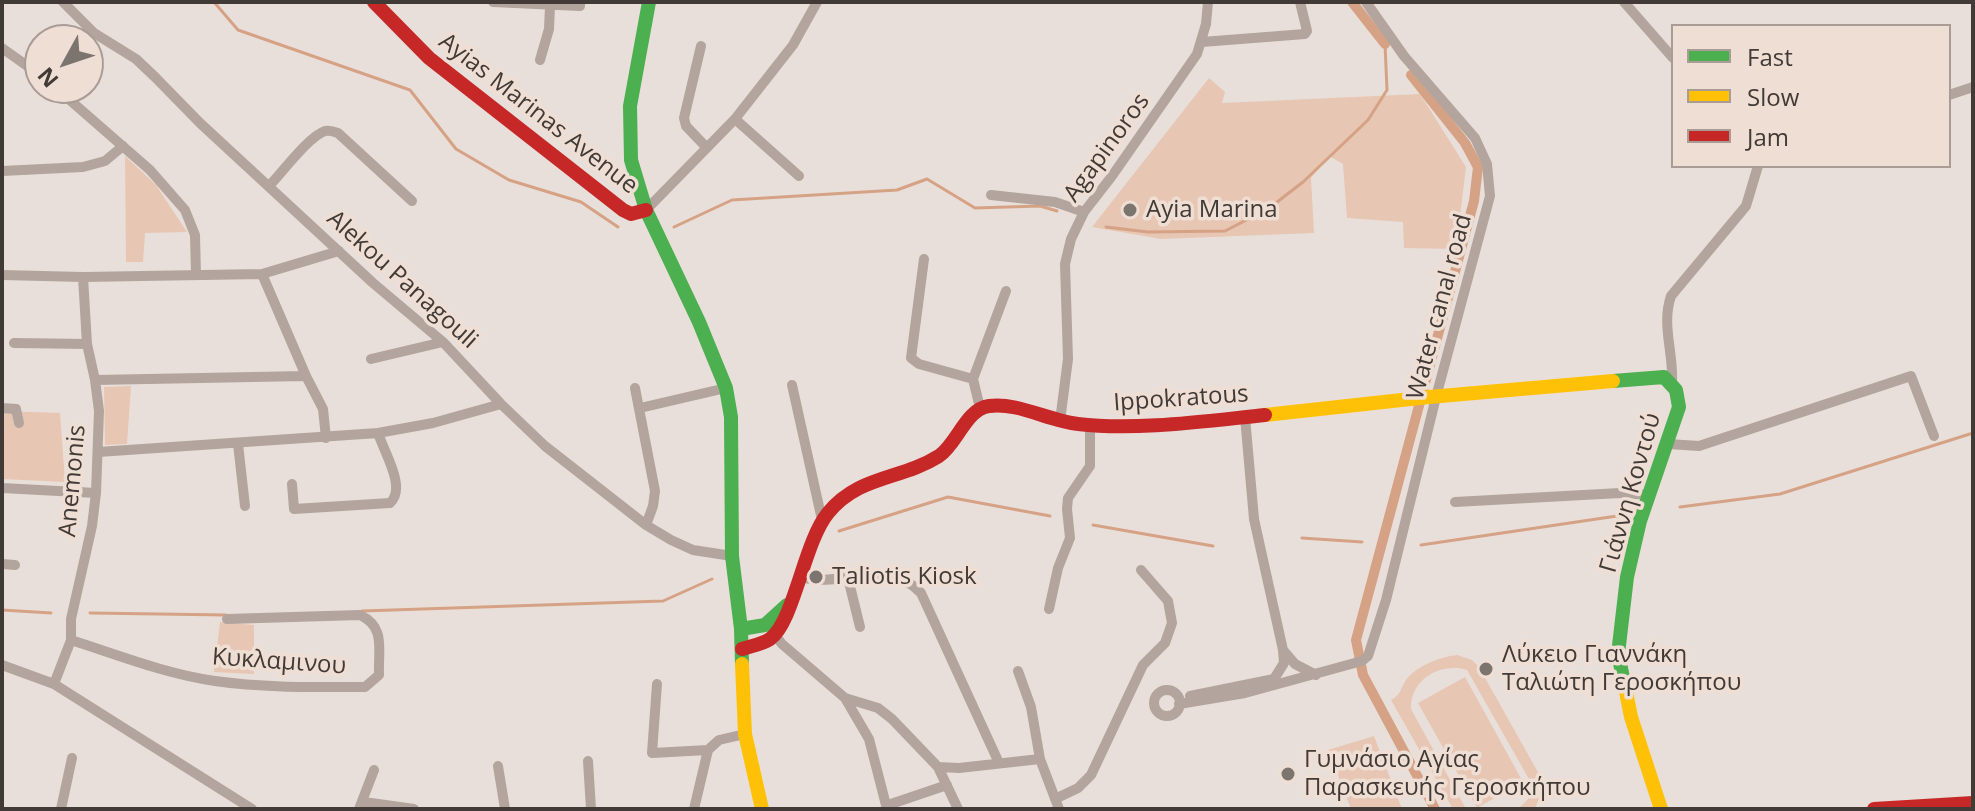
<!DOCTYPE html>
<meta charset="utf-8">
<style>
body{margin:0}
#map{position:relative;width:1975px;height:811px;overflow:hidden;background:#e9dfda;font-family:"Open Sans",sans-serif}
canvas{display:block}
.frame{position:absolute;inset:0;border:4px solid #413a36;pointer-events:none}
.legend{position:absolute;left:1671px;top:24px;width:280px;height:144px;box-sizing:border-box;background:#efded4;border:2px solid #a99c95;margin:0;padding:10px 14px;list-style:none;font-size:24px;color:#413a36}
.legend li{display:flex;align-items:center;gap:16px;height:40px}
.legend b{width:40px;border:2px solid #a99c95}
.north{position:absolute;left:24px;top:24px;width:80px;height:80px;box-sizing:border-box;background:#efded4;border:2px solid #a99c95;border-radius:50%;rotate:230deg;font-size:22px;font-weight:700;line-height:32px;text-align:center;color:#413a36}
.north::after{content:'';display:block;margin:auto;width:28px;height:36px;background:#7c746f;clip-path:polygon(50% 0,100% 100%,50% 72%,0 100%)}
</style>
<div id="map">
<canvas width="1975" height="811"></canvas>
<div class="frame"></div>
<ul class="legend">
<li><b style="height:10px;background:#4caf50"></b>Fast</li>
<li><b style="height:10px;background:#ffc107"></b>Slow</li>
<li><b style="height:10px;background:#c62828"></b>Jam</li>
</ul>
<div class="north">N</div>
</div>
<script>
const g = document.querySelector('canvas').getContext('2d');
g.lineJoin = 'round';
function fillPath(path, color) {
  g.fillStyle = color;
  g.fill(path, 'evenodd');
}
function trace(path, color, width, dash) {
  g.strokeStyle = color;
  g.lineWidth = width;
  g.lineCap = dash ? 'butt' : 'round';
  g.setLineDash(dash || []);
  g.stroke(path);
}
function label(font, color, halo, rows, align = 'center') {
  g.font = font + ' "Open Sans",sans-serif';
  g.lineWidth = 7;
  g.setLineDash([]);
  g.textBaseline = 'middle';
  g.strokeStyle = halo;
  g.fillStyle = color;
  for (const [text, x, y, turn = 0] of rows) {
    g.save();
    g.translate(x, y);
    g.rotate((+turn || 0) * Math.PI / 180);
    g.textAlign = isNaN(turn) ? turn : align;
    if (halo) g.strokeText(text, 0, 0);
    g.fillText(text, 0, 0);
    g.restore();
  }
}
fillPath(new Path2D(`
 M1209,78L1225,92L1222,103L1420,94L1466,167L1456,249L1404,248L1403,222L1347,218L1343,164L1329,156L1311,178L1314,233L1161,239L1092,227Z
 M125,156L156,185L187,232L145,233L143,262H126Z
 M131,386L127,444L105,445L104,387Z
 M2,411L60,413L65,482L2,479Z
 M220,622L254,625V674L214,672Z
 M1457,655L1472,660L1479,667L1539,774L1542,791L1535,809H1518L1528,799L1529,779L1467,670C1440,662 1410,680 1411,709L1466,809H1453L1391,700C1401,695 1400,689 1406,680C1416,666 1440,657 1457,655Z
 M1465,677L1523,782L1477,808L1418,703Z
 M1374,736L1402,809H1351L1328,750Z`), '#e7c6b3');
trace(new Path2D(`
 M214,2L238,30L410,90L456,149L509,180L581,202L618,227
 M674,227L732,200L897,190L927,179L975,208L1040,206L1057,211
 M1106,227L1148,232L1225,231L1268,209L1303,182L1368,120L1387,90L1385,44
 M1680,507L1780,494L1973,433
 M1093,525L1213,546
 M839,531L948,497L1050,516
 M1302,538L1362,542
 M1421,545L1617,516
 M2,610L51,613
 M362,611L663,601L712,579
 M90,613L226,615`), '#d6a285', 3);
trace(new Path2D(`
 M1352,2L1385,44
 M1411,75L1465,143L1478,167L1474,201L1356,640L1363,675L1435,809`), '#d6a285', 10);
trace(new Path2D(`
 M63,2L94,33L136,59L155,77L200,123L373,283L443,342L501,404L545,446L646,525L671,540L693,550L732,556
 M493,2L580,6V2
 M1624,2L1673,58
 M1202,42L1305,34L1307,31L1300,2
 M701,46L684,118L686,126L707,148
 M2,48L40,75
 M540,60L549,29L550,6
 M56,88L150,170L185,210L195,235L196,275
 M1949,95L1973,87
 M735,119L799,176
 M2,171L83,167L105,161L123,146
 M269,186C281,174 309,136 325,131C330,130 332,131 338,133L412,201
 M991,195L1055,202L1084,212
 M646,210L735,119L793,45L817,2
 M924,259L911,358L919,364L973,379
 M262,274L306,376L323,409L326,438
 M2,275L83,277L262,274L339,251
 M14,343L87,344
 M371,359L443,342
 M95,380L306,376
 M1672,383C1674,354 1661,325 1671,296L1746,206L1758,166
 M792,385L822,520
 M635,388L655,491L653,506L646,525
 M2,408L16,409L19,423
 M640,408L726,388
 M980,408L973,379L1006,291
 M1060,421L1068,359L1065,264L1071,239L1084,212L1112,176L1197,54L1206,24L1208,2
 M238,444L245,506
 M1668,444L1699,446L1911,376L1934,436
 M98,452L378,433L433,423L501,404
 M292,484L294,509L390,503C407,488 384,452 378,433
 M2,488L96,493
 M1455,502L1620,493L1650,495
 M2,564L15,565
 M800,577C844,589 885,555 921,593L999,763
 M848,578L860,627
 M1049,609L1058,568L1070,538L1067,509L1068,498L1090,466V426
 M775,635L782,644L845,698L878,708L892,719L938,767L958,809
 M71,640C118,655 166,674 215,681C265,688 315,687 365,687L379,675C378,649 386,627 360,615L227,619
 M1283,650L1295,664L1316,675
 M2,665L54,684L252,809
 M1018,671L1031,707L1040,759L1059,809
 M54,684L71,640V619L92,526L96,493L99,411L95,380L87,344L83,277
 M657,684L652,753L708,750
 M1154 703a13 13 0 1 1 26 0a13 13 0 1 1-26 0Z
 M1190,696L1274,679L1284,663L1283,650L1254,519L1245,417
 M845,698L869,739L887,809
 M1179,704L1245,693L1362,661L1368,656L1386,600L1436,397L1490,196L1487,164L1475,138L1404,56L1366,2
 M588,761L591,809
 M498,766L505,809
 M938,767L959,768L1040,759
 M1055,799L1078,788L1091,775L1143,665L1165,643L1172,623L1168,601L1141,570
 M364,802L414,809
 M888,805L947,785
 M61,809L72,758
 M359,809L374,770
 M694,809L708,750L719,740L745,734`), '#b3a59e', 10);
trace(new Path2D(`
 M649,2L630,106L631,160L646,210L699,322L726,388L731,417L732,556L741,629L742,664
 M1613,381L1664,377L1676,390L1679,407L1640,521L1627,577L1618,654L1625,687
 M741,629L765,625L787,605`), '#4caf50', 14);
trace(new Path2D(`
 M1265,415L1429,397L1613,381
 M742,664L745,734L762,809
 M1625,687L1631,717L1661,809`), '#ffc107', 14);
trace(new Path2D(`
 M374,2L429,58L623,210L631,214L646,210
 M742,649C751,646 763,644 770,639C794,622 804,542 828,513C859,475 901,480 939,456C957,444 966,409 989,406C1018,402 1049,421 1078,424C1135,431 1206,421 1265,415
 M1874,809L1973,803`), '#c62828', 14);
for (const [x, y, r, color] of [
 [1130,210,8,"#7c746f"],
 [816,577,8,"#7c746f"],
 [1486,669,8,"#7c746f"],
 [1288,774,8,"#7c746f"]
]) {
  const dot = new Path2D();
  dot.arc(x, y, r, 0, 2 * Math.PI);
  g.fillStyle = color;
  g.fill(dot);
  trace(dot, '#efded4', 3);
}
label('24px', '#413a36', '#efded4', [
 ["Ayias Marinas Avenue",538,114,38],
 ["Agapinoros",1107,148,-54],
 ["Alekou Panagouli",402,280,42],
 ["Water canal road",1440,307,-75],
 ["Ippokratous",1181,399,-4],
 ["Anemonis",73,481,-85],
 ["Γιάννη Κοντού",1631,493,-74],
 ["Κυκλαμινου",279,662,4]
]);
label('24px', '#413a36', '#efded4', [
 ["Ayia Marina",1146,210],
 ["Taliotis Kiosk",832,577],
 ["Λύκειο Γιαννάκη",1502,655],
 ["Ταλιώτη Γεροσκήπου",1502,683],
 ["Γυμνάσιο Αγίας",1304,760],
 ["Παρασκευής Γεροσκήπου",1304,788]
], 'left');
</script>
